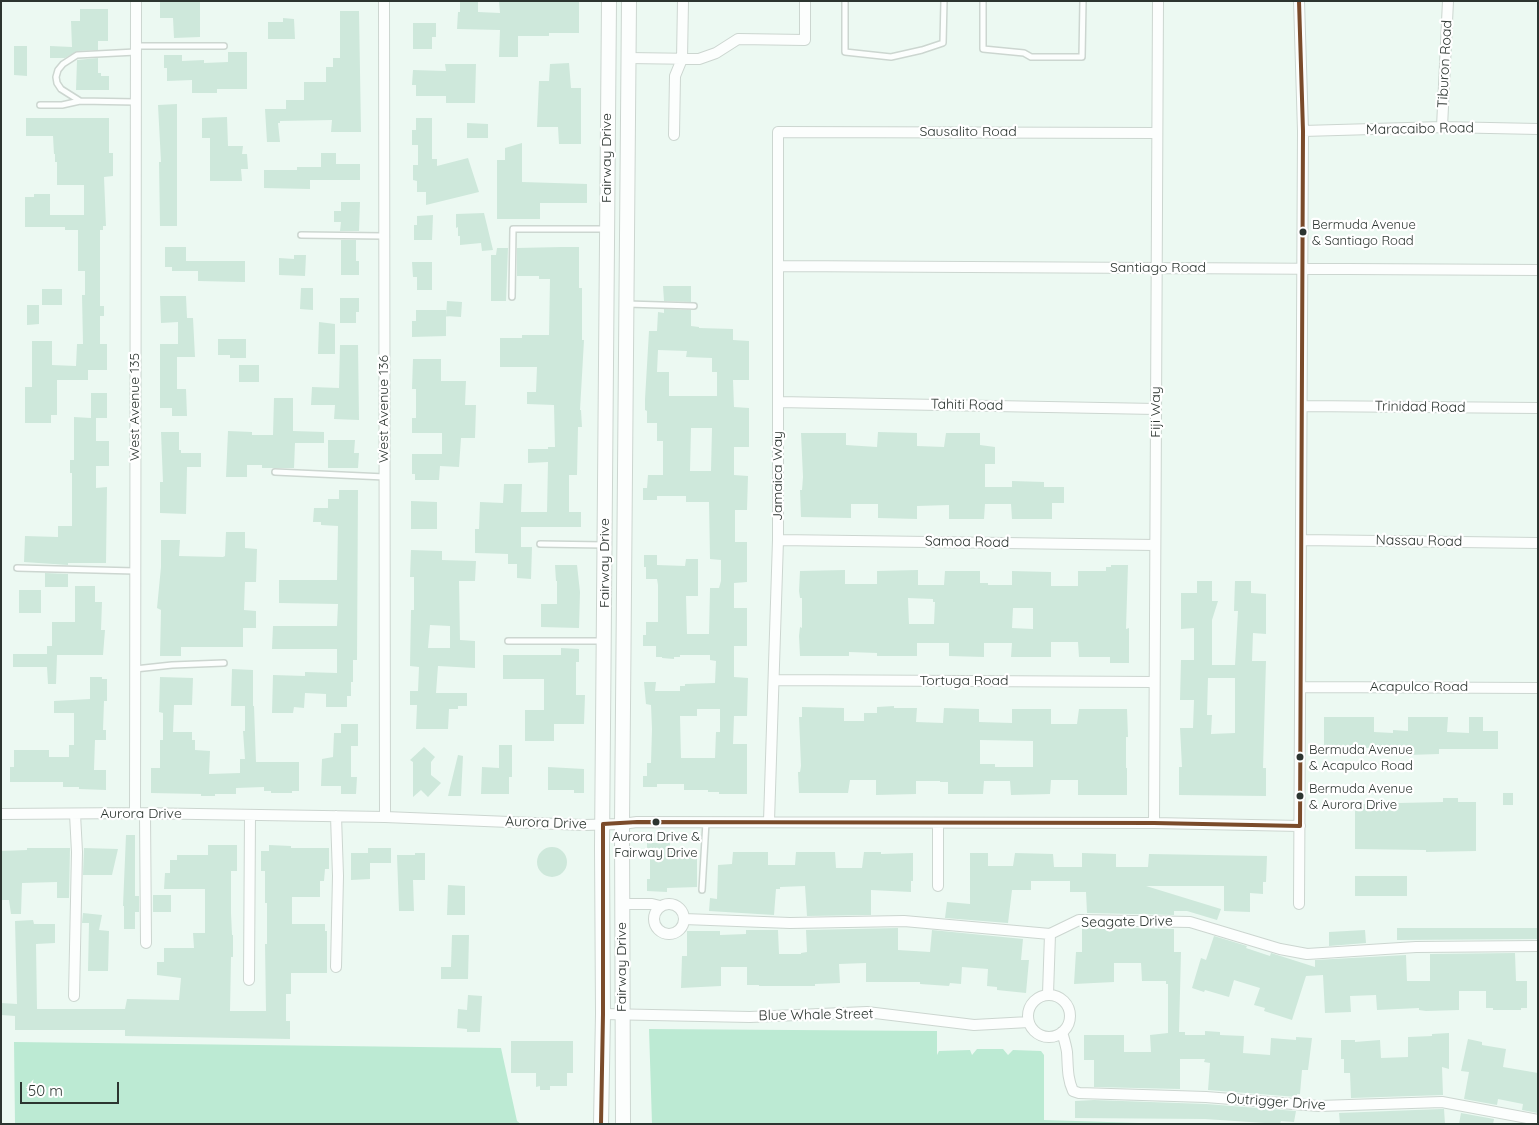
<!DOCTYPE html>
<style>
body{margin:0}
#map{position:relative;width:1539px;height:1125px;overflow:hidden;background:#ecf9f2;font-family:Quicksand,sans-serif}
canvas{display:block}
.frame{position:absolute;inset:0;border:2px solid #2c3530;pointer-events:none}
.scale{position:absolute;left:20px;top:1082px;width:99px;height:22px;box-sizing:border-box;border:2px solid #2c3530;border-top:0;padding-left:6px;font-size:15px;line-height:18px;white-space:nowrap;color:#2c3530;-webkit-text-stroke:4px #fff;paint-order:stroke}
</style>
<div id="map">
<canvas width="1539" height="1125"></canvas>
<div class="frame"></div>
<div class="scale">50 m</div>
</div>
<script>
const g = document.querySelector('canvas').getContext('2d');
g.lineJoin = 'round';
function fillPath(path, color) {
  g.fillStyle = color;
  g.fill(path, 'evenodd');
}
function trace(path, color, width, dash) {
  g.strokeStyle = color;
  g.lineWidth = width;
  g.lineCap = dash ? 'butt' : 'round';
  g.setLineDash(dash || []);
  g.stroke(path);
}
function label(font, color, halo, rows, align = 'center') {
  g.font = font + ' Quicksand,sans-serif';
  g.lineWidth = 4.5;
  g.setLineDash([]);
  g.textBaseline = 'middle';
  g.strokeStyle = halo;
  g.fillStyle = color;
  for (const [text, x, y, turn = 0] of rows) {
    g.save();
    g.translate(x, y);
    g.rotate((+turn || 0) * Math.PI / 180);
    g.textAlign = isNaN(turn) ? turn : align;
    if (halo) g.strokeText(text, 0, 0);
    g.fillText(text, 0, 0);
    g.restore();
  }
}
fillPath(new Path2D(`
 M649,1029L937,1031V1055L939,1051L970,1050L972,1055L977,1049H1003L1008,1055L1013,1050L1041,1051L1044,1055V1120L1171,1124H652Z
 M14,1042L501,1048L517,1121L521,1124H15Z`), '#bcead3');
fillPath(new Path2D(`
 M460,1H478V12L500,13L499,1H579V33H549V36H518V57H499L500,30L457,29L458,12H460Z
 M160,2H200V37L174,38L173,18H160Z
 M80,9H108V41H98V50L77,51L65,58H50V46L72,47L71,21H80Z
 M340,11H359L361,132H331L332,120L280,121V123H278L280,142H267L265,109H286V100H304V82H326V67H333V58H340Z
 M283,18L294,19L295,39H268V22H283Z
 M413,23H436V37H432V49H413Z
 M14,46H27V76L14,75Z
 M228,52H247V89H217V93H192V80L167,81V68H164V55H182V61L204,60V63L228,62Z
 M98,58V73H101V76H109V90H76L77,60Z
 M569,63L571,88H581V144H559L558,127H537L539,81H549L550,64Z
 M445,64H476L475,103H446V96H416V85H412L413,70L446,71Z
 M177,104V226H160L159,162H161L158,105Z
 M227,117L228,146H243L242,154H247L248,169H241L242,181H210V138H202V118Z
 M26,118H109V153H113V176L104,177L106,226H103V230H100V306H104V316H100V344H107V370H88V380H57V415H51V423H25V387H32V341H52V365L76,366L77,344H83L82,295H85V271H78V230H65V227H25V197H34V194H50V215H84V185H57V162H55V154H54L53,136H26Z
 M416,118H432V159H437V166L468,158L479,192L426,205V192H417V181L413,180V165H418V145H412V130H416Z
 M467,123L488,124V138H467Z
 M522,143V182L587,184V203H540V219H497V160H505V148Z
 M321,153H336V164H360V180H310V189L264,188V170H297V167H321Z
 M341,202H360L359,231H340L341,222H334V211H341Z
 M484,213L493,250L482,251L481,243L460,245V236H458V227L456,228V214Z
 M433,215L432,240H414V225H417V216Z
 M341,240H356V261H359V275H341Z
 M165,247H186V261H245V282L198,281V271H172V267H165Z
 M562,247H579V288H582V340H584L580,410H581L582,427H578L577,475H569V512H581V527H521V547H532L531,579L517,578V564H508V554L475,553V529H479L480,502L503,503L504,484H522L521,512H547L548,462L528,463V449H548V447H555L554,405L527,404V392H536L537,367H500V338H522V335H549L550,279H539V276H517V248Z
 M497,248H508L506,301H491V255H496Z
 M294,255H306L305,276L279,275V258L294,259Z
 M412,262H432V290H417V277H413Z
 M663,286H691V302L664,301Z
 M301,288H313V310L300,309Z
 M42,289H62V305H42Z
 M160,296H186L187,318H193L195,357H177V389H186L187,416H172V408H160V344H178V322L161,323Z
 M340,298H359V312H356V323H340Z
 M447,301L462,302L461,317L446,316Z
 M27,305H39V324L27,325Z
 M664,309L691,310V326L699,327V328L733,329V340L749,341V380H733L734,407L749,408V447H734V475L748,476L747,510H735V542H747V582L734,583V608H747V646H734V677L748,678L747,716H734L733,744H747V794H719V792H708V790H684V784H657V787H643V776H647V763H651L652,729L651,705L646,704L644,682H656L655,691H680V686H685V684L715,683L716,661L710,660V655H680V657H674V659L662,658V657H656V646H643V635H646V622H658V585L657,579H646V567H644V555H657V565L685,566L686,559H698V596H686L687,634H709L710,588H719L721,581V560L710,559L709,502H686V496H657V500H643V488H647L648,475H663V441H657V423H647V411L645,410V399L649,331H657L658,312L664,313ZM658,350L687,351L686,357L712,358V372H717V396H669V372H657ZM691,428H712L711,471H690ZM697,709H720V732H716L715,758H681L680,716H697Z
 M416,310H446V336L412,337V321H416Z
 M319,322L335,324V354H318Z
 M218,339H246V358H230V355H218Z
 M340,345H358L359,420L334,419L335,405H311L312,387L339,388Z
 M413,359H441V381H466L465,405H476L475,438H461L459,467L440,466L439,480H415V474H412V454H442V433H412V418H416V389H412Z
 M239,365H259V382H239Z
 M91,393H107V418H96V441H109V466H96V488L107,487L106,563H68V565L24,562L25,536L58,537V526H72V473H70V460H74V417L91,418Z
 M274,398H293V431L324,432V443H295L294,468H262V465H247V477H226L228,431L252,432V435H273Z
 M161,432H179V450H181V453H201V467H187L186,514L160,513V482H163Z
 M878,432L917,433V446L944,447L946,433H980V445L995,447V464H985V487H1012V481L1044,482V487H1064V503H1052V519H1012L1011,504H985L984,519H949V505L917,506V519L878,518V504H851V518L801,517L800,490H802L803,477L801,433H846V445L877,447Z
 M328,440H355L354,453H359L358,468H328Z
 M339,490H358L357,660H353V682H351V696H347V707H326V694L305,693L304,708L294,707L293,713H272L273,675L305,676V672L337,673V649H272L273,626H337L338,604L279,603V580H337L338,526L321,525V522H313L314,508H328V499H339Z
 M411,501L437,502V529H411Z
 M226,532H245V548L257,549L256,582H245L244,610L256,611V628H243V647H181V656H160L161,610L157,608L161,567V540H180L179,556L223,557L225,556Z
 M411,550L442,551V560L476,561L475,581H459L460,640L475,641V668L438,666L436,693H467V706H458V709H449L448,729H416L417,705H410V691H418L419,667L410,666L411,610H414V577H410ZM430,625L450,626V648H428Z
 M555,565H577L580,592L579,628L541,627V604H557V581H556Z
 M1111,565H1128L1126,629L1129,628V663H1110V657H1079L1078,642H1051V657H1011L1012,643H984V657L949,656V643H917V656H877V653L849,652V656H800L799,636L800,627L802,628V598H800L799,591L800,571L845,570V584H877V571L918,570V585H944L945,571H980V583H988V585H1012V571L1051,572V586H1078V571H1106V567H1111ZM908,598L933,599V602H935L934,624H909ZM1013,608H1033V629L1012,628Z
 M45,573L68,574V587H45Z
 M1197,581H1212V601H1218L1212,620V665H1235L1238,611H1234L1235,581H1251V593L1266,594V634L1253,633L1252,661H1266L1263,768H1266V796L1179,795V767H1182L1180,728H1193L1194,700H1180L1181,660H1194V628L1181,629V593H1197ZM1208,678H1235V733L1211,734L1212,715H1207Z
 M75,586H95V602H102L101,630H105L103,655H57L56,684H48L47,667H13V654H47V646H52V622H75Z
 M19,590H41V613H19Z
 M561,648L579,649V662H576V695H585L584,724H554V741H525V710H544V679H503V655H561Z
 M232,669L253,670V706H231Z
 M90,677H102V679H107V701H104L103,730H106V740H95L94,770H106V790L79,789V787H63V782H10V767H14V750H49V757H69V745H74V713H54V701L90,699Z
 M160,677L193,678L192,705H174L173,732H192V740H195V750L210,751L209,774L240,773V759H245L243,731H245V706H254L256,762H299V791H292V793H271V791H264V787L236,788V794H215V796H201V794L151,793V768H160V740H163V713L159,712Z
 M894,706V708H917L916,722L943,723L944,708L979,709V722L1012,723V709H1051V724H1077L1079,709H1127L1128,737H1126V768H1127V795H1078V780H1051L1050,794L1011,795L1010,781H984L983,794H948V782H940V781H916V794L876,795V780H850L848,793H799L798,772H800L801,766L799,717H802V707L844,708V721H864V713H877V707ZM980,740L1033,741V767H995V764H980Z
 M1324,717H1374V732L1393,733V730L1408,731V717H1448L1447,732L1469,733V717H1483V731H1498V749H1439V754L1408,755V748H1342V755H1326V745H1324Z
 M341,724H358V746H351V777H357L356,794H341V786H321L322,759L333,757L334,733H341Z
 M499,745H512V777H509V794H481L482,767L499,768Z
 M424,747L435,757L431,762V775L441,783L428,797L421,790L413,797V762L410,760Z
 M458,755L463,756L461,796H448Z
 M548,767L584,769V793H574V790H548Z
 M1503,793H1513V805H1503Z
 M1443,798H1458V802H1476V851L1426,852V850L1355,849V804L1443,802Z
 M126,835H135V896H139V912H135V929H124V906H123Z
 M647,843H670V851L697,852V887L667,888V892L647,891V879H650V856H647Z
 M208,845H237V871H231V913L232,935H233V957H231L230,1011H266L265,944H267V903H265V871H261V851H269V845L291,846V848H329V869H325L324,881H320V897H292V924H325V931H327V973H291V994H286V1021H290V1039L125,1036V1030H15V1016L1,1015V1003L17,1004L15,921L33,920L34,924H55V943L36,944L37,1009H125L127,999L179,1000L181,978L157,975V962H164V948H194L193,933H205V889H164L165,873H170V860H177V855H208Z
 M537 862a15 15 0 1 1 30 0a15 15 0 1 1-30 0Z
 M27,848H70L69,898H57V882L22,883L21,914H11L9,900H1V851L27,850Z
 M84,848L118,849L112,875H83Z
 M368,848H391V863H370V879L351,880V853H368Z
 M733,852H768V865H795L796,852H835L836,868H862L864,852H881V854L913,853V881H911V892L871,890V915L807,916L805,886L780,887V889H776L774,915L709,911L710,898L717,899L718,865L732,864Z
 M415,853H425V880H413L414,911H399L397,855H415Z
 M970,853H988V866H1013L1015,853L1053,854L1054,867H1082V853L1116,854V867H1148L1149,854L1267,856L1266,882H1263V894L1250,893V912L1224,911V886H1146L1221,909L1217,920L1187,911H1174V915L1087,913L1086,892H1070V881H1031V890H1012L1008,923L945,918L947,902L970,904Z
 M1355,876H1407V896H1355Z
 M448,885L465,886V915H447Z
 M153,895H171V912H153Z
 M83,913L102,915L99,930L109,931L108,971H88L89,923H82Z
 M1082,927L1174,929V952H1181L1179,1032H1185V1035H1205V1031L1220,1032V1035L1244,1036L1243,1053L1270,1055L1271,1038L1296,1040V1037L1312,1038L1308,1070H1302L1300,1094H1297V1097L1208,1090L1210,1063L1204,1062L1205,1059H1180V1089L1094,1087V1060H1084V1035H1124V1052H1151L1150,1035L1168,1033V984H1166V981H1142L1141,963H1114V982L1074,984L1076,952H1082Z
 M898,928V950L930,952L932,930L1023,939L1021,960H1029L1026,993L997,990V987L987,986L988,969L962,967L961,984L950,983L949,986L920,984V982H866V963L839,964L840,983L815,984V986H759V985H747V967H721V986L681,988L682,956H687V931H720V935L746,934V930H778L779,954H801V953L807,952L806,930Z
 M1397,928H1538V939L1397,940Z
 M1365,930L1366,943L1329,946V932Z
 M452,935H469L468,979H441V967H451Z
 M1214,936L1247,946L1246,948L1270,956L1271,953L1315,967V960L1406,955L1407,981H1430V954L1515,953L1516,981H1527V1008H1521V1010H1493V1008H1486V991H1459V1010L1426,1011L1419,1010V1008L1377,1010L1376,995L1350,996L1351,1012L1325,1013L1323,975L1306,976L1292,1020L1264,1011L1265,1008L1254,1005L1260,988L1234,980L1229,997L1205,990L1204,992L1192,988L1201,958L1206,960Z
 M468,995L482,996L480,1032H467V1029L457,1028L458,1009L467,1010Z
 M1449,1033V1069L1442,1067L1443,1095L1351,1098L1350,1073H1344V1059H1341V1040H1355V1042L1380,1040L1381,1058L1408,1057V1037L1432,1036V1034Z
 M1468,1039L1482,1042V1045L1506,1049L1503,1067L1538,1073V1113L1522,1110L1523,1104L1498,1099L1497,1105L1464,1099L1469,1072L1461,1071Z
 M511,1041H573V1073H567V1086H550V1090H540V1086L536,1087V1073H511Z
 M1094,1100L1206,1104L1296,1111L1294,1122L1281,1121L1280,1124L1205,1119L1075,1118V1101Z
 M1441,1109H1444L1445,1124H1340L1339,1113Z
 M1461,1113L1494,1119L1493,1124H1459Z`), '#cee8db');
const lane = new Path2D(`
 M845,1V52L891,57L922,50L943,43L944,1
 M983,1V49L1024,53L1031,57H1082L1083,1
 M136,46H224
 M136,52L77,55L63,64L58,70L56,77L57,83L61,89L80,101L136,102
 M40,105H62L80,101
 M301,235L384,236
 M512,297L513,229H606
 M627,304L694,306
 M275,472L385,477
 M540,544L604,545
 M17,568L135,571
 M508,641H604
 M135,669L172,665L224,663
 M702,890L706,822`);
const street = new Path2D(`
 M384,1L385,817
 M1299,1L1303,131L1299,904
 M628,58L699,59L716,53L738,39L805,40V1
 M1442,127L1448,1
 M1303,131L1442,127L1538,129
 M674,135L675,76L682,59L683,1
 M778,266L1538,270
 M778,402L1156,409
 M1302,406L1538,408
 M778,540L1155,545
 M1301,540L1538,543
 M774,680L1154,682
 M1300,687L1538,688
 M135,813L136,1
 M1,814L135,813L385,817L584,825L622,824L637,822L1154,823L1300,826
 M145,814L146,943
 M336,816L338,876L336,967
 M769,821L778,540V132L1157,133
 M1154,823L1158,1
 M938,886V823
 M654 919a15 15 0 1 1 30 0a15 15 0 1 1-30 0Z
 M622,904H652L660,906
 M684,919L790,923L904,921L1050,934L1079,920L1190,922L1280,949L1307,954L1416,947L1538,946
 M249,980L250,815
 M1048,994L1050,934
 M1028 1016a21 21 0 1 1 42 0a21 21 0 1 1-42 0Z
 M74,996L77,852L75,814
 M603,1014L750,1017L867,1012L974,1025L1029,1022
 M1062,1032C1064,1039 1066,1045 1067,1052C1068,1066 1067,1078 1073,1091L1079,1093L1206,1097L1319,1106L1442,1102L1538,1120`);
const secondary = new Path2D(`
 M601,1124L603,1014L602,847L609,1
 M623,1124L622,824L629,1`);
trace(lane, '#ccd6d0', 8);
trace(street, '#ccd6d0', 12);
trace(secondary, '#ccd6d0', 16);
trace(lane, '#fcfefd', 5);
trace(street, '#fcfefd', 10);
trace(secondary, '#fcfefd', 14);
trace(new Path2D(`
 M1299,1L1303,131L1300,826
 M601,1124L603,1014V824L637,822L1154,823L1300,826`), '#7a4b2a', 4);
for (const [x, y, r, color] of [
 [1303,232,4.5,"#2c3530"],
 [1300,757,4.5,"#2c3530"],
 [1300,796,4.5,"#2c3530"],
 [656,822,4.5,"#2c3530"]
]) {
  const dot = new Path2D();
  dot.arc(x, y, r, 0, 2 * Math.PI);
  g.fillStyle = color;
  g.fill(dot);
  trace(dot, '#fff', 2);
}
label('13px', '#2c3530', '#fff', [
 ["Bermuda Avenue",1312,225],
 ["& Santiago Road",1312,241],
 ["Bermuda Avenue",1309,750],
 ["& Acapulco Road",1309,766],
 ["Bermuda Avenue",1309,789],
 ["& Aurora Drive",1309,805],
 ["Aurora Drive &",656,837,"center"],
 ["Fairway Drive",656,853,"center"]
], 'left');
label('14px', '#2c3530', '#fff', [
 ["Tiburon Road",1445,64,-87],
 ["Maracaibo Road",1420,129,-1],
 ["Sausalito Road",968,132],
 ["Fairway Drive",607,158,-90],
 ["Santiago Road",1158,268],
 ["Tahiti Road",967,405,1],
 ["West Avenue 135",135,407,-90],
 ["Trinidad Road",1420,407,1],
 ["West Avenue 136",384,409,-90],
 ["Fiji Way",1156,412,-90],
 ["Jamaica Way",778,476,-90],
 ["Nassau Road",1419,541,1],
 ["Samoa Road",967,542,1],
 ["Fairway Drive",605,563,-90],
 ["Tortuga Road",964,681],
 ["Acapulco Road",1419,687],
 ["Aurora Drive",141,814],
 ["Aurora Drive",546,823,2],
 ["Seagate Drive",1127,922,-1],
 ["Fairway Drive",622,967,-90],
 ["Blue Whale Street",816,1015,-1],
 ["Outrigger Drive",1276,1102,4]
]);
</script>
